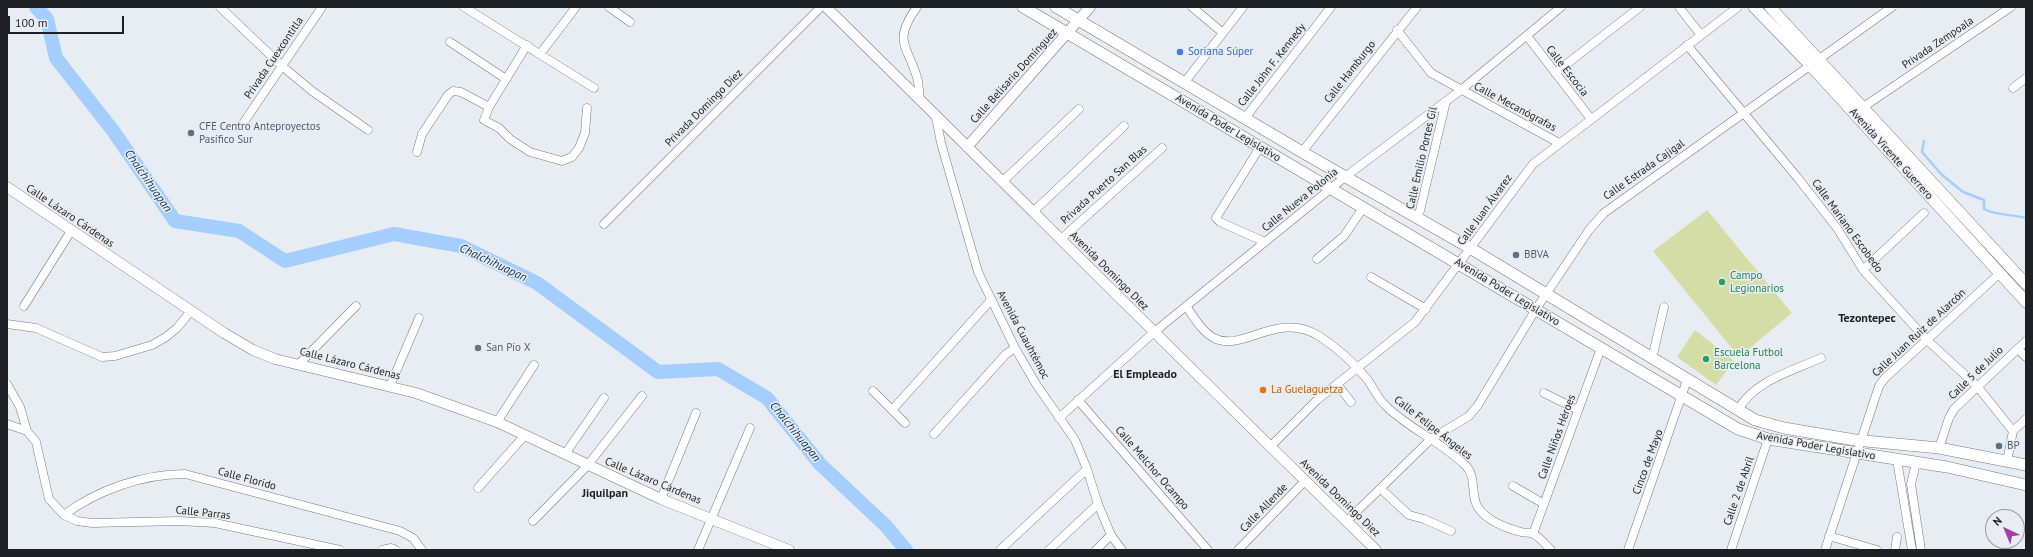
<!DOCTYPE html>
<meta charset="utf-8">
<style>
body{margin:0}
#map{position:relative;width:2033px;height:557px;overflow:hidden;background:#e8edf3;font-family:"PT Sans",sans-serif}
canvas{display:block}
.frame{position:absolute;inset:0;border:8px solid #1f2023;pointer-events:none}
.north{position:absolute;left:1985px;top:509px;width:40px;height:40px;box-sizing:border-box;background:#e8edf3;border:1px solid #989ba0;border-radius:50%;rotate:316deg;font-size:11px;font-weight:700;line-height:16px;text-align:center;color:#1f2023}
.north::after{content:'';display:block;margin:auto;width:14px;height:18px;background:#a23fa6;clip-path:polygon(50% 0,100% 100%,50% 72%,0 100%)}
.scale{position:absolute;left:8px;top:16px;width:116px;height:18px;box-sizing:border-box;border:2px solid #1f2023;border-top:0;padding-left:5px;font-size:12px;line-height:14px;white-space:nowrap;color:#1f2023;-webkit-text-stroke:3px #e8edf3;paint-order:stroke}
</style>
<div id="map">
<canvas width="2033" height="557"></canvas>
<div class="frame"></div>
<div class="north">N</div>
<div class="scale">100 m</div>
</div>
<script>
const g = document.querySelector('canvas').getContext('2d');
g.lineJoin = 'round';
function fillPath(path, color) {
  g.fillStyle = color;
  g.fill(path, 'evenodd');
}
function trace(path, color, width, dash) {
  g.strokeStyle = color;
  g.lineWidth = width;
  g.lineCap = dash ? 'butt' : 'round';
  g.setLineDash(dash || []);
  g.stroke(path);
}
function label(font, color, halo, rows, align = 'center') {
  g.font = font + ' "PT Sans",sans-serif';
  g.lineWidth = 3;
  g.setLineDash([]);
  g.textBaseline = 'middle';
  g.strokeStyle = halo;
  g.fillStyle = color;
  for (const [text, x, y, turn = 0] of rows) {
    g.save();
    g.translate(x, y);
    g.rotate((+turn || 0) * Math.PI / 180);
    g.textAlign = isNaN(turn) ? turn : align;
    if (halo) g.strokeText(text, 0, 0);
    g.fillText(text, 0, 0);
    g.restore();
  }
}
fillPath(new Path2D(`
 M1707,210L1792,313L1739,357L1653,251Z
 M1695,330L1734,361L1716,385L1677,357Z`), '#d5dda7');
trace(new Path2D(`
 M1924,141L1922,152L1941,174L1963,192L1984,200V209C1998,216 2012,214 2026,218`), '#a3cefd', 2.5);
trace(new Path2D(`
 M36,7L47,19L56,58L114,132L175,221L239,231L285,261L394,234L461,246L537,283L658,372L718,369L767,398L820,464L886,526L906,550`), '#a3cefd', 14);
const minor = new Path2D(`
 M220,7L282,66L312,91L368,130
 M464,7L594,88
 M609,7L630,22
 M917,7C891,43 909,46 918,81C919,87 919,94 920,100
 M1192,7L1223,33
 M1679,7L1701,35
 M1397,30L1431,73L1559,143
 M1527,36L1591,119
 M450,42L506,79
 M527,45L489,107L484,120L499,128L510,139L530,152L562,161L572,157L579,148L585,133L587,108
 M1687,45L1797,177L1837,228L1863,270L1927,340L1977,386L2013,431
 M540,54L576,7
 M1555,73L1640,7
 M1184,83L1243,7
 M2013,88L2026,78
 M1859,110L2011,7
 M936,117L941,143L978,272L1015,348L1036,384L1075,440L1087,469L1098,504L1111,535L1122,550
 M1245,118L1331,7
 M244,122L322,7
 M1260,147L1216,218L1220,222L1265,242
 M417,152L422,134L448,95L453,91L461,92L489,107
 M1302,152L1417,7
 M1002,182L1079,109
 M1034,211L1124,126
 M1418,219L1446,101
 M604,224L821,7
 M1061,239L1162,148
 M1317,259L1344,236L1363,208
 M1863,270L1924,213
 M1371,277L1426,309
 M24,306L71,231
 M1186,306C1194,317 1202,332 1214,338C1242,353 1278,310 1319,336C1336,347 1354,363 1367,379C1373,387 1378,399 1386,406C1409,429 1442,442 1466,466C1477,477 1470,498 1479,509C1489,522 1506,528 1521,532C1524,533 1529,532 1533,534C1539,536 1546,545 1551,550
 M7,324L36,328L102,357L115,356L152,345L166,337L177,328L191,311
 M2018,349L2026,357
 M1652,359L1664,307
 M299,364L356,306
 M7,384L20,407L27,431L36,442L49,499L64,515L77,521L92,523L179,521L215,523L340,550
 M1337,384L1351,402
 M390,386L419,318
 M873,391L905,423
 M1544,393L1578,410
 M1078,400L1208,550
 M892,410L991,300
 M1738,410C1754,381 1792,371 1821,358
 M1059,418L1153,333L1345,177L1461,90L1561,7
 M497,422L534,365
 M7,424L27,431
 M934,434L1006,354L1015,348
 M1270,447L1317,400L1415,322L1533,164L1738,7
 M1939,448L1949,418L1954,409L2026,341
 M565,454L604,398
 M1897,460L1912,550
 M2007,461L2013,431L2026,419
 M1916,463L1911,484L1921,550
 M1513,486L1544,504
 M478,488L525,435
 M1381,489L1409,515L1424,519L1451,531
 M661,499L696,413
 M64,515C97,490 143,474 185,474L400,531L413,538L422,550
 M533,521L587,466L642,396
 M1347,521L1431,439L1469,416L1478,405L1536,309L1589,230L1604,213L1892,7
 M1533,534L1601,348
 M1829,536L1877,550
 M382,550L391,548L396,550
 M698,550L750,428
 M1000,550L1087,469
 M1049,550L1098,504
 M1096,550L1111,535
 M1238,550L1305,481
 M1628,550L1687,380
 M1731,550L1768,439
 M1825,550L1879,386L1885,378L2000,273
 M1895,550L1897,537`);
const tertiary = new Path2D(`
 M826,7C1010,188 1191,370 1376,550
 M967,147L1090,7
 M7,187L224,333L253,350L275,359L416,393L497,422L661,499L789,550`);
const secondary = new Path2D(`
 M1023,7L1738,429L1768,439L1947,467L2026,485
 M1056,7L1302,152L1470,248L1755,420L1784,428L1855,440L1939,448L2026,465
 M1754,7L1810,65L2026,302
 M1770,7L2026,284`);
trace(minor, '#777b81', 9);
trace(tertiary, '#777b81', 11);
trace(secondary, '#777b81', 12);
trace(minor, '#fff', 8);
trace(tertiary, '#fff', 10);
trace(secondary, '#fff', 11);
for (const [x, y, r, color] of [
 [1180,52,4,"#3f7fe0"],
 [191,133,4,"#5c6f8a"],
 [1516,255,4,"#5c6f8a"],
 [1722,282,4,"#2e9e5b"],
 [478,348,4,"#6b7280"],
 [1706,359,4,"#2e9e5b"],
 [1263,390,4,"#e8710a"],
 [1999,446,4,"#5c6f8a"]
]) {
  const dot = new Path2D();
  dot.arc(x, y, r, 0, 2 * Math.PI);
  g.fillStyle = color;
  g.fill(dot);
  trace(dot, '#e8edf3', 1.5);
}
label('11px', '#1f2023', '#e8edf3', [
 ["Privada Zempoala",1938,43,-34],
 ["Privada Cuexcontitla",274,58,-56],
 ["Calle John F. Kennedy",1272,65,-52],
 ["Calle Escocia",1567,71,52],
 ["Calle Hamburgo",1350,72,-52],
 ["Calle Belisario Domínguez",1014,76,-48],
 ["Calle Mecanógrafas",1515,107,28],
 ["Privada Domingo Diez",704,108,-45],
 ["Avenida Poder Legislativo",1228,128,31],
 ["Avenida Vicente Guerrero",1891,154,48],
 ["Calle Emilio Portes Gil",1422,158,-77],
 ["Calle Estrada Cajigal",1644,170,-35],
 ["Privada Puerto San Blas",1104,185,-42],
 ["Calle Nueva Polonia",1300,200,-39],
 ["Calle Juan Álvarez",1485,210,-54],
 ["Calle Lázaro Cárdenas",70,216,34],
 ["Calle Mariano Escobedo",1847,226,54],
 ["Avenida Domingo Diez",1109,271,45],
 ["Avenida Poder Legislativo",1507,292,31],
 ["Calle Juan Ruiz de Alarcón",1919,333,-43],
 ["Avenida Cuauhtémoc",1023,335,62],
 ["Calle Lázaro Cárdenas",350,364,14],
 ["Calle 5 de Julio",1976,373,-44],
 ["Calle Felipe Ángeles",1433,428,38],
 ["Calle Niños Héroes",1557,437,-70],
 ["Avenida Poder Legislativo",1816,446,10],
 ["Cinco de Mayo",1648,462,-70],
 ["Calle Melchor Ocampo",1152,468,49],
 ["Calle Florido",247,479,15],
 ["Calle Lázaro Cárdenas",653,481,23],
 ["Calle 2 de Abril",1739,491,-71],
 ["Avenida Domingo Diez",1340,498,44],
 ["Calle Allende",1264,508,-46],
 ["Calle Parras",203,513,6]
]);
label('11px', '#366cbe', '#e8edf3', [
 ["Soriana Súper",1188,52]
], 'left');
label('11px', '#4e5e75', '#e8edf3', [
 ["CFE Centro Anteproyectos",199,127],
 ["Pasífico Sur",199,140],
 ["BBVA",1524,255],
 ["BP",2007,446]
], 'left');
label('11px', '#27864d', '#e8edf3', [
 ["Campo",1730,276],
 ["Legionarios",1730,289],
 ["Escuela Futbol",1714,353],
 ["Barcelona",1714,366]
], 'left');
label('11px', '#5b616d', '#e8edf3', [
 ["San Pío X",486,348]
], 'left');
label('11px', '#c56008', '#e8edf3', [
 ["La Guelaguetza",1271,390]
], 'left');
label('italic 12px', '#093155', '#e8edf3', [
 ["Chalchihuapan",148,181,55],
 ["Chalchihuapan",493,263,25],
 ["Chalchihuapan",795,432,51]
]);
label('bold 12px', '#1f2023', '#e8edf3', [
 ["Tezontepec",1867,319],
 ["El Empleado",1145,375],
 ["Jiquilpan",605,494]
]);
</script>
